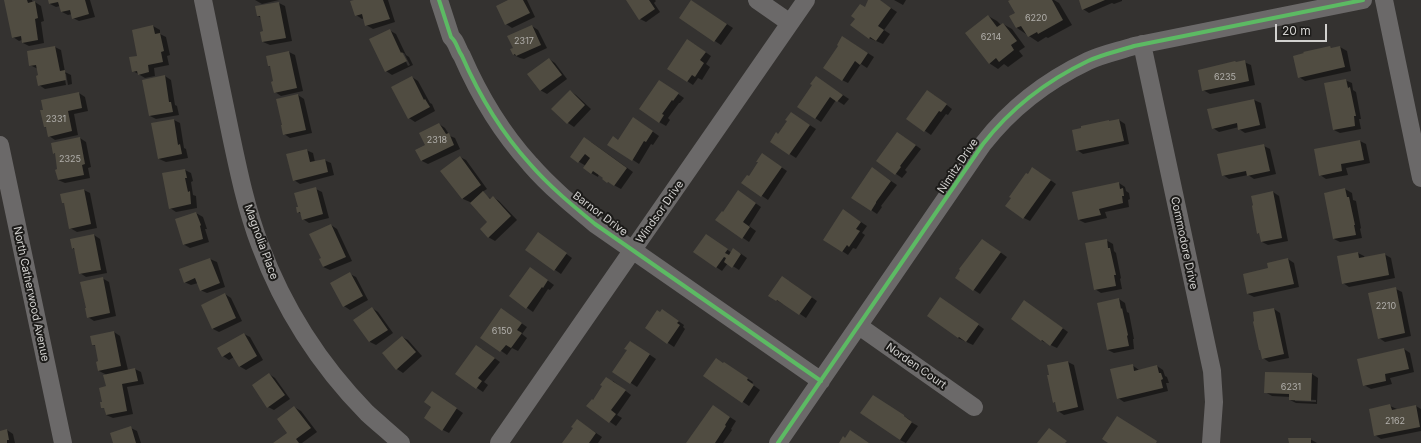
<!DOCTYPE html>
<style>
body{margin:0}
#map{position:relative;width:1421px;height:443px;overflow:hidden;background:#343230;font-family:Inter,sans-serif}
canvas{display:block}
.scale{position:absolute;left:1275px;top:24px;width:52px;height:18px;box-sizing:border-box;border:2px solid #d2d1cf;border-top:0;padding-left:5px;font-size:12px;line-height:14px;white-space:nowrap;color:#d2d1cf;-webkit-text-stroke:3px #1c1b19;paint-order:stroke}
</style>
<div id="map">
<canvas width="1421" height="443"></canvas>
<div class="scale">20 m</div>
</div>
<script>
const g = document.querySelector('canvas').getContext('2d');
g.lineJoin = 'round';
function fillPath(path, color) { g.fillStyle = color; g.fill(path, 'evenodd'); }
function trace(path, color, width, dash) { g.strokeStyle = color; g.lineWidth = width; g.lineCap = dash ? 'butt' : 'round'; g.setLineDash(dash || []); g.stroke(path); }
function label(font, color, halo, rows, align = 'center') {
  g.font = font + ' Inter,sans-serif'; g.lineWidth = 4; g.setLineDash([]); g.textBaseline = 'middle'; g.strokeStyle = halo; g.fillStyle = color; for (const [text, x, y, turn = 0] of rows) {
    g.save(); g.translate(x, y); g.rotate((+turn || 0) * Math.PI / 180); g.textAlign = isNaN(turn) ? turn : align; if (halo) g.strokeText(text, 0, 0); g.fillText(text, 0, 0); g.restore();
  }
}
const shadow = new Path2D(`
 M6 0H32L33 3 35 2 41 6 44 21 41 22 44 43 29 46 23 43 22 40 19 41 13 37Z
 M49 0H90L95 17 79 21 73 18 72 14 68 15 62 12 60 6 56 7 50 4Z
 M255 0H279L262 4Z
 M357 0H388L395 22 373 29 366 25 364 18 362 19 356 15Z
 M510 0H527L535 17 512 28 506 24Z
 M627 0H655L656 1 654 3 660 12 646 22 640 19Z
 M869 0H879L897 12 884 30 890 34 883 44 869 38 866 8Z
 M894 0H906L903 5Z
 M1012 0H1054L1059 3 1072 25 1048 38 1046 37 1038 42 1017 28 1011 17 1016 14Z
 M1080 0H1122V1L1114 4 1112 3 1089 13 1083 9Z
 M692 1 733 28 721 45 680 18Z
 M279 3 285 6 292 41 270 45 263 42 264 32 261 18 258 16Z
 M988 16 997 21 1001 25 1003 24 1012 29 1025 47 1019 51 1023 56 1008 67 1004 64 998 69 989 63Z
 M153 26 160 30V34L166 37 170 55 167 56 169 65 154 68 155 76 145 78 133 71 139 56Z
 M532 26 538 30 547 48 524 59 520 58 514 55 512 49 514 48Z
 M389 30 396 34 406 55 409 57 413 65 392 75 386 71ZM402 53H404L410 65 408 66Z
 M849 41 874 57 867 68 861 64 848 83 842 80Z
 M694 44 711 56 706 64 710 67 702 80 698 78 693 85 687 81Z
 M55 47 61 50 65 72 71 75 72 84 68 85 66 74H64L66 85 45 89 39 85 38 69 30 65Z
 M1330 47 1333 49 1340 47 1347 51 1351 71 1305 81 1299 77Z
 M289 52 295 55 303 91 281 96 275 92 274 82 271 67 269 66Z
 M549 59 555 63 567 79 547 94 540 90Z
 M1244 62 1251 65 1255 85 1210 94 1203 90 1237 63Z
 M165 76 171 80 175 105 177 106 179 115 156 119 150 116Z
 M412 77 418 81 430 103 432 104 435 111 415 122 409 118Z
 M816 77 849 99 844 105 836 100 821 122 815 118 813 85Z
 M1345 80 1352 83 1353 90 1356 92 1361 119H1359L1361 129 1340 133 1334 130Z
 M665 85 684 98 680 103H679L668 118 670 120 666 126 659 122Z
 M570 91 576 95 591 109 574 127 568 123 553 109Z
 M79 93 85 97 88 111 74 114 78 135 55 140 49 136 47 128 45 127Z
 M298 95 304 99 312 133 290 138 284 134Z
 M934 95 952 109 948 115 946 114 931 135 908 119Z
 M1254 100 1261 103 1266 128 1245 133 1239 129V127L1219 132 1213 128 1209 110Z
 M797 117 816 129 796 158 771 142Z
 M174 120 180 123 184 148 186 149 188 158 166 162 159 159 152 124Z
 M1119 120 1125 124 1129 144 1083 154 1077 150 1109 121 1111 122Z
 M639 122 659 136 653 145 651 144 639 164 609 144 619 140Z
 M439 124 445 128 450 136 455 138 460 149 428 164 422 161 417 151 427 146Z
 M904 137 921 149 905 170 907 172 902 178 877 161Z
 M80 138 86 142 91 167 88 168 90 178 65 183 58 180 59 170 56 154 54 153Z
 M1360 141 1366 144 1370 163 1346 168 1348 175 1326 179 1320 175Z
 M591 142 633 172 621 189 608 182 599 174 598 177 591 173 586 166 571 157Z
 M1264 146 1270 149 1276 174 1254 179 1248 175 1229 179 1223 175Z
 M306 150 313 153 315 162 324 160 331 163 334 175 300 184 294 180Z
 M460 157 466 160 487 189 482 192 491 199 493 197 499 201 517 220 495 241 488 237V222L470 202 463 199 442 171Z
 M768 158 787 171 768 200 743 183Z
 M185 170 191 173 193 181 191 182 193 195 196 196 197 208 176 212 170 208Z
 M878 172 897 185 881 206 882 207 877 214 871 210Z
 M1039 172 1056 184 1030 221 1024 218 1028 175Z
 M1119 183 1125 187 1126 191 1129 193 1130 199 1128 200 1129 207 1105 212 1107 218 1085 223 1079 220Z
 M316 189 322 192 329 218 309 223 303 219 301 214 298 212 299 208Z
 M1345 189 1352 193 1353 200 1356 201 1361 228 1360 229 1362 238 1340 242 1334 239 1325 193Z
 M84 190 90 193 97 228 77 232 70 228 65 204 63 202Z
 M1273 192 1279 196 1288 241 1268 245 1262 242 1261 234 1258 233Z
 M744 195 761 207 749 226 756 231 749 242 717 220Z
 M196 213 203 217 207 229H205L209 242 190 248 183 244Z
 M849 214 867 226 862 233 865 235 856 249 853 248 848 255 842 251Z
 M331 225 337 229 352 261 330 270 323 267 322 258Z
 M538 233 572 258 561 274 526 250Z
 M94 235 100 239 107 273 86 277 80 273 75 250 72 248Z
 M712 239 732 253H740L747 258 739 270 728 263 722 271 716 267Z
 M1106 240 1113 244 1114 251 1116 253 1121 278 1120 279 1122 289 1101 293 1095 289Z
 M989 244 1007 257 980 294 956 278Z
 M1358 253 1364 256 1365 258 1384 254 1391 258 1395 278 1349 287 1343 283Z
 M210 259 217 262 225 287 207 293 200 290 198 283 191 285 184 282Z
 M1288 259 1294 263 1299 287 1254 297 1248 294 1244 275 1269 269Z
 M536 272 554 285 550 290 548 289 533 312 510 296Z
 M350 274 356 277 368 300 350 310 344 306Z
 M102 278 109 282 116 316 94 321 88 317Z
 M789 281 817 301 806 318 784 303 783 304 770 296Z
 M1396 289 1402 292 1411 336 1385 342 1379 338Z
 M225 294 231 298 242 321 219 332 213 329 202 305Z
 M1119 299 1125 303 1127 312 1129 313 1134 339H1133L1134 349 1114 353 1108 350Z
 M946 302 984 329 973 345 958 338Z
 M1030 305 1068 332 1057 348 1042 341 1012 319Z
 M372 308 378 312 393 333 376 345 370 342 355 320Z
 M1274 309 1280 313 1289 358 1269 362 1263 358Z
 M507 313 527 327 522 334 527 338 518 351 512 348 507 355 481 337Z
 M668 314 684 325 683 327 685 329 674 347 668 343Z
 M114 332 120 336 128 370 135 369 141 372 144 384 127 387 133 414 113 418 106 415 105 409 102 407 107 387V375L99 371V362L96 346 93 345Z
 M244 334 250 337 263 360 246 370 239 366 234 357 229 360 223 356Z
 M402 337 408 340 422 356 403 373 397 369 383 354Z
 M631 342 656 359 637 387 631 383 628 350Z
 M482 349 500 362 484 382 488 385 483 392 456 374Z
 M1404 349 1410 353 1414 372 1390 378 1392 384 1371 389 1364 385Z
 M1068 362 1074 365 1084 410 1064 415 1058 411 1056 403 1054 402 1050 375Z
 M724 364 730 367 753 382 752 384 760 390 749 406 705 376Z
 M1132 365 1139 370 1157 366 1163 370 1165 376 1167 377 1169 383H1166L1168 391 1124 402 1118 398Z
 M1266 373 1312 374 1318 378 1317 404 1296 403 1290 400V397L1272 396 1265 392ZM1295 399 1316 400V402L1295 401Z
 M269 374 275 378 290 399 274 410 268 407Z
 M613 381 631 395 617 415 622 418 616 426 587 406Z
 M438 396 463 413 449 433 443 430Z
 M879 400 910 420 909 421 918 426 906 443 900 440Z
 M1390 406 1397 409 1416 406 1421 409V431L1381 439 1375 435Z
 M294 407 301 411 317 432 302 443H275L288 433Z
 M719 410 736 421 731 429 732 430 723 443H687Z
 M583 424 602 437 598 443H563Z
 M131 428 137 431 141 443H114Z
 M7 430 13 434 15 443H0V432Z
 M1310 439 1317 443H1290Z`);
const building = new Path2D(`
 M4 0H27L28 3 35 1 38 18 35 19 38 40 22 43 21 36 12 38Z
 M48 0H85L89 14 72 19 70 10 61 12 58 2 49 4Z
 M354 0H383L390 19 365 26 362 14 355 16 350 1Z
 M508 0H523L530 13 505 25 496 6Z
 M626 0H649L655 9 639 20Z
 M691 0 727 24 714 42 679 18Z
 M868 0H880L891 8 878 26 884 30 876 41 870 37 869 39 850 25 855 19 851 16 860 4 865 7Z
 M1010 0H1052L1063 20 1038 34 1037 32 1028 37 1021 26 1016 28 1009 16 1015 13 1008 1Z
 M1079 0H1105L1082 10Z
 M279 2 286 38 262 42 260 32 263 31 260 16H257L255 6Z
 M988 15 997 27 1003 23 1017 41 1011 45 1014 50 999 62 996 58 989 64 965 33Z
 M153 25 155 34 160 33 164 51 161 52 163 62 148 65 149 72 138 75 137 71 132 72 129 57 137 56 132 30Z
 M532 25 541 45 516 56 515 54 513 55 510 49 513 48 507 36Z
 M390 29 401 53 402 52 407 61 385 72 369 39Z
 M842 36 868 53 860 65 855 61 842 81 823 68 838 46 837 45Z
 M687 39 706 52 700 60 704 63 695 77 692 75 687 82 667 69Z
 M55 46 60 71 65 70 66 80 38 86 36 76 38 75 36 65 29 66 27 51Z
 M1330 46 1331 48 1340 46 1345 67 1298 78 1293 56 1304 53 1303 52Z
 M289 51 297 88 274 93 271 82 273 81 270 66H268L266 56Z
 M549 58 562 75 540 91 527 74Z
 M1245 60 1249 81 1202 91 1198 70 1235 61 1236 62Z
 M165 75 169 102H171L173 112 149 116 142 80Z
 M412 76 424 100 425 99 430 107 408 119 391 87Z
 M816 76 843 95 837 102 830 97 815 119 797 107 812 85 810 84Z
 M1346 79 1348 88 1350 87 1356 116H1354L1355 126 1333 130 1324 83Z
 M659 80 679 93 673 101 672 100 662 114 664 115 659 123 639 109Z
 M570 90 585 105 567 124 551 109Z
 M927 90 947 104 941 112 939 111 924 132 906 119Z
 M79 92 82 108 68 111 72 131 48 137 46 127H44L40 110H43L41 100Z
 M298 94 306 130 283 135 281 125H282L276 99Z
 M1254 99 1260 125 1238 130 1237 123 1212 129 1207 109Z
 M791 112 810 125 789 155 770 142 776 132 778 134 787 121 785 120Z
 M633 117 653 131 646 142 644 141 632 161 607 145 613 136 618 140Z
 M174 119 178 145 180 144 182 154 158 159 151 123Z
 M1119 119 1124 141 1076 151 1072 130 1081 128V126L1109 120V121Z
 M439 123 446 134 449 133 454 145 421 161 415 150 425 145 419 133Z
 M897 132 916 145 900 166 901 167 895 175 876 161Z
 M80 137 85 164 82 165 84 175 58 180 55 170 57 169 55 153 53 154 51 143Z
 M584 137 627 168 614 186 608 182 607 183 602 179 603 178 593 171 591 174 583 168 590 158 585 154 578 163 570 157Z
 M1360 140 1364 160 1341 164 1342 171 1319 176 1314 149Z
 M1264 144 1270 171 1247 176 1246 171 1222 176 1217 154Z
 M307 149 310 162 325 159 328 172 293 181 286 154Z
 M762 153 782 167 761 197 741 183 747 175 749 176 758 162H756Z
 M460 156 481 185 462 199 440 171Z
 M872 167 891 181 876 202V203L871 211 851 198Z
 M1032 167 1051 180 1023 219 1005 206 1011 198 1009 197 1026 173 1028 174Z
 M185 169 187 178H185L188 192 190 191 191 204 169 209 162 173Z
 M1119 182 1120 189 1123 188 1124 196H1122L1123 203 1099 209 1101 215 1078 220 1072 192Z
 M316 187 323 214 302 220 300 212 297 213 296 207H298L294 193Z
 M1345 188 1347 197H1349L1355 225H1354L1356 235 1333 239 1324 193Z
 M84 189 91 224 69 229 64 203H62L60 194Z
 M738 190 756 203 743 222 750 227 742 239 715 220 722 211 723 212Z
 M483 191 490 199 493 196 511 216 488 238 480 229 487 222 470 203Z
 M1273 191 1282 238 1261 242 1259 233 1257 234 1252 206 1253 205 1251 196Z
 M843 209 861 222 856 229 860 231 849 247 847 245 842 252 823 240Z
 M196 212 201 225 200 226 203 239 183 245 175 219Z
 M331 224 346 257 323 267 319 259 321 258 309 234Z
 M538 232 567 253 554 271 525 250Z
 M94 234 101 270 79 274 74 248 72 249 70 239Z
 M706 234 728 249 725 253 729 255 733 248 741 254 732 268 724 262 726 258 724 257 716 268 693 252Z
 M982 239 1001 252 973 291 955 278 960 270 959 269Z
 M1107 239 1108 248H1110L1116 275H1114L1116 286 1094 290 1085 243Z
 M1358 252 1359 258 1385 253 1389 275 1342 284 1337 256Z
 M210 258 220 283 200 291 195 278 184 283 179 269Z
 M1288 258 1294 284 1247 294 1243 274 1268 268 1267 263Z
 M530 267 548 280 543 288 542 287 526 309 509 296Z
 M350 272 363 296 343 307 330 283Z
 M782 276 812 297 799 315 777 300 776 301 768 296Z
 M103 277 110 313 87 318 85 308H86L80 282Z
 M1396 287 1405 333 1378 339 1368 293Z
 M225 293 236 318 212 329 201 305Z
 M940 297 979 324 966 342 959 337 958 338 927 316Z
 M1119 298 1121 309 1122 308 1128 335 1127 336 1129 346 1107 350 1097 303Z
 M1024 300 1063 328 1050 346 1042 340 1041 341 1011 319Z
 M372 307 388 330 369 342 353 320Z
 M501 308 522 323 517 330 522 333 511 348 506 345 500 352 480 338Z
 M1274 308 1284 354 1262 359 1260 350H1259L1253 322 1254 321 1253 312Z
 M662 309 679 321 677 323 680 325 667 344 645 328 657 310 660 312Z
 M114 331 121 366 98 371 96 362 98 361 95 345H92L90 336Z
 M244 333 257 356 239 367 230 352 222 357 217 348Z
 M402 336 416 352 396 370 382 353Z
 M630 341 650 354 630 384 612 372 627 350 624 349Z
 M476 345 495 358 478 378 482 381 476 389 455 374Z
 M1404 348 1409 369 1385 374 1386 381 1363 386 1357 359Z
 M716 358 723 363 724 362 748 378 747 380 754 385 742 403 703 376Z
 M1068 361 1078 407 1057 412 1055 402 1053 403 1047 375H1049L1047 365Z
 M1133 364 1134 371 1157 365 1159 373H1161L1163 379 1161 380 1163 388 1117 399 1110 369Z
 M135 368 138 381 122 384 127 411 106 415 104 408H101L100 402H102L99 388 106 386 103 375Z
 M1265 372 1312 373 1311 401 1289 400V394L1264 393Z
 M269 373 285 395 267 408 252 385Z
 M606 377 626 390 611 410 616 414 609 423 586 406 592 399 593 400 602 386 600 385Z
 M432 391 457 408 442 431 424 418 431 407 424 402Z
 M873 395 904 415V416L912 422 900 440 860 413Z
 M1390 404 1392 410 1416 405 1420 427 1374 436 1369 409Z
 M713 405 730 417 725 425 726 426 715 443H686Z
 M294 406 311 428 296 439 299 443H273L287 433 277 419Z
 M1117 416 1157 441 1156 443H1108L1102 439Z
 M577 419 596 433 589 443H562L573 428 571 427Z
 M131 426 136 443H113L110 433Z
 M1049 428 1067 441 1065 443H1037Z
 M7 429 9 440H7V443H0V431Z
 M850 430 869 443H839L843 436 845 438Z
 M1288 438H1311V443H1289Z`);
const minor = new Path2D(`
 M203 0C212 44 221 87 230 131 238 169 246 208 260 245 283 307 320 365 367 413 378 423 390 433 401 443
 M439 0 451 37C457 42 457 49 462 56 479 95 501 132 530 164 549 186 572 205 595 224L821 381
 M757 0 790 23
 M1384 0 1421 178
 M1142 44 1212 371 1214 402 1211 443
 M0 145 63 443
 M859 326 974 407
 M499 443 806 0
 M778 443 983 144C1011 108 1046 81 1088 61 1103 54 1119 51 1134 46L1363 0`);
const cycleway = new Path2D(`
 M439 0 451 37C457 42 457 49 462 56 479 95 501 132 530 164 549 186 572 205 595 224L821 381
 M778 443 983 144C1011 108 1046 81 1088 61 1103 54 1119 51 1134 46L1363 0`);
const numberNames = [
 ["6220",1036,18],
 ["6214",991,37],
 ["2317",524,41],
 ["6235",1225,77],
 ["2331",56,119],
 ["2318",437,140],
 ["2325",70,159],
 ["2210",1386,306],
 ["6150",502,331],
 ["6231",1291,387],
 ["2162",1395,421]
];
const streetNames = [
 ["Nimitz Drive",958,166,-56],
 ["Windsor Drive",660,212,-55],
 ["Barnor Drive",600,214,37],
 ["Magnolia Place",261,242,70],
 ["Commodore Drive",1184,243,78],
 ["North Catherwood Avenue",31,294,78],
 ["Norden Court",916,366,35]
];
fillPath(shadow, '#0007');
fillPath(building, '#504c41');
trace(minor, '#6b6969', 18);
trace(cycleway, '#5cba63', 4);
label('9px', '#b2b0ac', null, numberNames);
label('11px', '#d2d1cf', '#1c1b19', streetNames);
</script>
